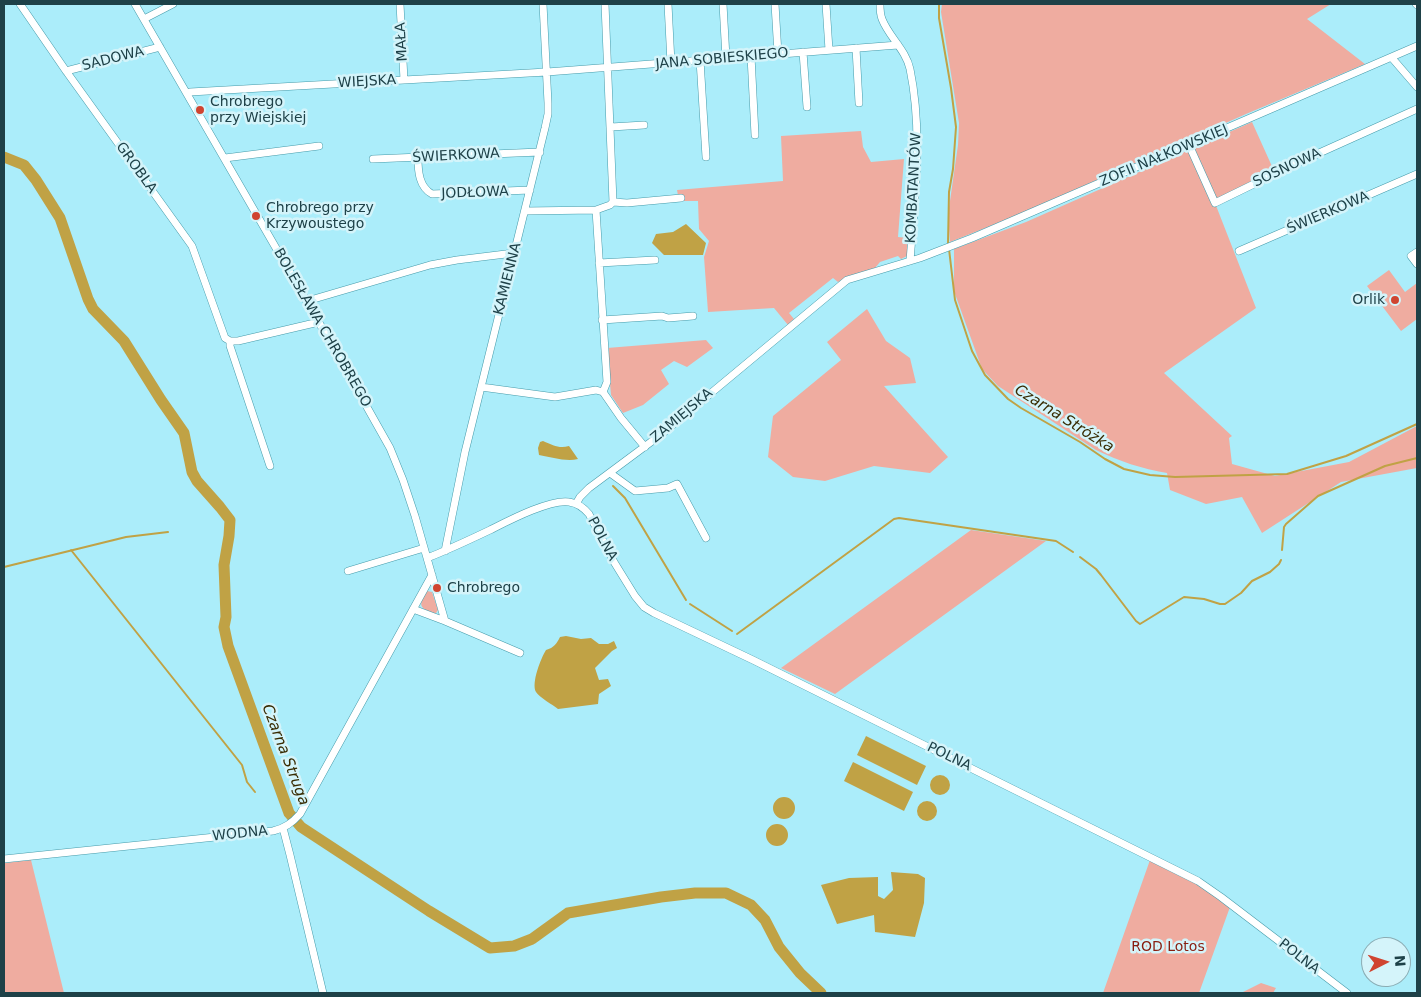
<!DOCTYPE html>
<meta charset="utf-8">
<style>
body{margin:0}
#map{position:relative;width:1421px;height:997px;overflow:hidden;background:#abedfa;font-family:"DejaVu Sans",sans-serif}
canvas{display:block}
.frame{position:absolute;inset:0;border:5px solid #1e4148;pointer-events:none}
.north{position:absolute;left:1361px;top:937px;width:50px;height:50px;box-sizing:border-box;background:#d4f4fa;border:1px solid #8bacb3;border-radius:50%;rotate:85deg;font-size:14px;font-weight:700;line-height:20px;text-align:center;color:#1e4148}
.north::after{content:'';display:block;margin:auto;width:18px;height:22px;background:#d04430;clip-path:polygon(50% 0,100% 100%,50% 72%,0 100%)}
</style>
<div id="map">
<canvas width="1421" height="997"></canvas>
<div class="frame"></div>
<div class="north">N</div>
</div>
<script>
const g = document.querySelector('canvas').getContext('2d');
g.lineJoin = 'round';
function fillPath(path, color) { g.fillStyle = color; g.fill(path, 'evenodd'); }
function trace(path, color, width, dash) { g.strokeStyle = color; g.lineWidth = width; g.lineCap = dash ? 'butt' : 'round'; g.setLineDash(dash || []); g.stroke(path); }
function label(font, color, halo, rows, align = 'center') {
  g.font = font + ' "DejaVu Sans",sans-serif'; g.lineWidth = 5; g.setLineDash([]); g.textBaseline = 'middle'; g.strokeStyle = halo; g.fillStyle = color; for (const [text, x, y, turn = 0] of rows) {
    g.save(); g.translate(x, y); g.rotate((+turn || 0) * Math.PI / 180); g.textAlign = isNaN(turn) ? turn : align; if (halo) g.strokeText(text, 0, 0); g.fillText(text, 0, 0); g.restore();
  }
}
const green = new Path2D(`
 M942 4H1331L1307 19 1365 64 1246 114 1018 215 950 242 948 215 958 145 959 123 941 12Z
 M1252 122 1275 173 1215 203 1256 308 1164 373 1232 436 1229 438 1232 464 1275 476 1349 462 1417 426V468L1341 482 1262 533 1242 497 1206 504 1170 490 1167 473C1142 469 1119 461 1096 450L998 386 982 369 954 291V249L1026 222Z
 M861 131 863 147 871 162 904 159 898 237 908 238 907 256 901 259 898 256 880 262 875 268 851 276 838 282 833 278 789 313 794 319 788 325 774 308 708 312 704 257 709 241 699 229 698 201H679L677 190 783 181 781 136Z
 M1389 270 1405 292 1417 283V319L1401 331 1367 286Z
 M867 309 886 341 910 358 916 383 884 386 948 457 930 473 874 466 825 481 793 477 768 457 773 416 841 360 827 342Z
 M706 340 713 348 687 367 674 361 661 370 669 384 643 405 623 413 611 395 607 348Z
 M971 530 1046 541 835 694 781 668Z
 M427 591 432 592 438 610 436 613 433 614C418 607 419 604 427 591Z
 M31 860 64 993H4V863Z
 M1150 860 1196 883 1230 907 1199 993H1103Z
 M1261 983 1276 988 1273 993H1241Z`);
const water = new Path2D(`
 M686 224 706 243 703 255H664L652 243 656 234 673 232Z
 M543 441C553 445 559 449 569 446L578 459C566 462 551 457 539 455L538 448 540 442Z
 M566 636 581 639 591 638 599 644H608L614 641 617 648 612 651 595 668 599 680 608 679 611 686 599 694 598 704 558 709C553 705 539 697 536 692 531 683 541 658 546 650 554 648 557 643 560 637Z
 M866 736 926 766 917 785 857 755Z
 M853 762 913 792 904 811 844 781Z
 M930 785a10 10 0 1 1 20 0a10 10 0 1 1-20 0Z
 M773 808a11 11 0 1 1 22 0a11 11 0 1 1-22 0Z
 M917 811a10 10 0 1 1 20 0a10 10 0 1 1-20 0Z
 M766 835a11 11 0 1 1 22 0a11 11 0 1 1-22 0Z
 M891 872 918 874 925 878 924 903 915 937 875 932 874 915 837 924 821 885 849 878 878 877V896L884 899 893 890Z`);
const stream = new Path2D(`
 M939 4V18L951 88 956 127 953 169 949 192 948 244
 M949 249 955 300 972 351 985 375 1008 399 1021 408 1080 442 1105 459 1124 469 1150 475 1175 477 1287 474 1346 456 1417 424
 M613 486 625 498 686 600
 M71 550 242 765 247 782 255 792
 M1282 550 1284 527 1286 524 1318 496 1385 466 1417 458
 M1080 557 1096 569 1101 575 1136 621 1140 624 1184 597 1204 599 1220 604H1225L1241 593 1252 581 1270 572 1279 564 1281 560
 M4 567 126 537 168 532
 M690 604 732 631
 M737 634 894 519 899 518 1056 541 1073 552`);
const river = new Path2D(`
 M4 157 24 165 36 180 60 218 88 299 93 309 124 341 161 400 184 433 192 472 197 481 220 507 230 520 229 536 224 565 226 617 224 627 228 646 289 813 301 827 429 911 490 948 514 946 532 939 568 913 661 897 695 893H726L751 905 765 920 779 947 800 973 821 993`);
const street = new Path2D(`
 M20 4 66 71 192 246 225 338 230 341H238L319 322
 M135 4 336 352 390 448 403 480 415 516 445 621 520 653
 M400 4 404 80
 M668 4 671 63
 M723 4 726 58
 M775 4 778 54
 M826 4 829 50
 M880 4C880 9 880 14 882 19 889 37 906 50 910 69 923 132 915 197 910 261
 M1416 4 1417 5
 M144 19 173 4
 M856 48 859 103
 M803 52 807 107
 M751 56 755 135
 M1392 58 1417 87
 M700 60 706 157
 M66 71 160 47
 M187 93 190 92 547 72 898 45
 M611 127 644 125
 M1189 145 1215 203 1297 163 1417 109
 M225 158 319 146
 M418 158C418 171 419 187 432 194L530 190
 M373 159 540 152
 M613 202 627 203 681 198
 M596 210 607 382 603 392
 M525 211 596 210 610 205 613 202 605 4
 M1239 251 1417 174
 M1417 252 1411 256 1417 264
 M599 263 655 260
 M307 301 430 265 457 260 514 253
 M602 320 662 316 668 318 693 316
 M230 341V346L270 466
 M481 387 555 397 596 390 603 392 621 418 645 447
 M610 473 635 491 668 488 677 484 706 538
 M576 504 580 497 589 488 663 433 847 280 920 258 972 238 1417 46
 M445 551 465 452 545 128 548 114V103L543 4
 M427 558C448 550 469 540 490 530 508 521 550 499 569 502 577 503 584 508 589 514L614 562 635 596 644 607 654 613 753 660 1198 881 1221 897 1347 993
 M348 571 424 548
 M413 609 445 621
 M283 828 290 855 323 993
 M4 859 273 831C285 828 292 823 300 814L432 575`);
const markers = [
 [200,110,5,"#d04430"],
 [256,216,5,"#d04430"],
 [1395,300,5,"#d04430"],
 [437,588,5,"#d04430"]
];
const streetNames = [
 ["MAŁA",402,42,-93],
 ["SADOWA",113,59,-14],
 ["JANA SOBIESKIEGO",722,59,-5],
 ["WIEJSKA",367,82,-3],
 ["ŚWIERKOWA",456,156,-3],
 ["ZOFII NAŁKOWSKIEJ",1164,156,-23],
 ["GROBLA",136,168,54],
 ["SOSNOWA",1287,168,-25],
 ["KOMBATANTÓW",914,188,-87],
 ["JODŁOWA",475,193,-2],
 ["ŚWIERKOWA",1328,213,-23],
 ["KAMIENNA",508,279,-76],
 ["BOLESŁAWA CHROBREGO",322,328,60],
 ["ZAMIEJSKA",682,416,-40],
 ["POLNA",602,539,62],
 ["POLNA",949,757,26],
 ["WODNA",240,834,-6],
 ["POLNA",1299,957,38]
];
const poiNames = [
 ["Chrobrego",210,102],
 ["przy Wiejskiej",210,118],
 ["Chrobrego przy",266,208],
 ["Krzywoustego",266,224],
 ["Orlik",1385,300,"right"],
 ["Chrobrego",447,588]
];
const parkNames = [
 ["ROD Lotos",1168,947]
];
const waterNames = [
 ["Czarna Stróżka",1064,419,32],
 ["Czarna Struga",285,755,69]
];
fillPath(green, '#efaca0');
fillPath(water, '#c0a245');
trace(stream, '#c0a245', 2);
trace(river, '#c0a245', 11);
trace(street, '#459baa', 8);
trace(street, '#fff', 7);
for (const [x, y, r, color] of markers) { const dot = new Path2D(); dot.arc(x, y, r, 0, 2 * Math.PI); g.fillStyle = color; g.fill(dot); trace(dot, '#d4f4fa', 2); }
label('14px', '#1e4148', '#d4f4fa', streetNames);
label('14px', '#1e4148', '#d4f4fa', poiNames, 'left');
label('14px', '#891d0f', '#d4f4fa', parkNames);
label('italic 15px', '#382b02', '#d4f4fa', waterNames);
</script>
